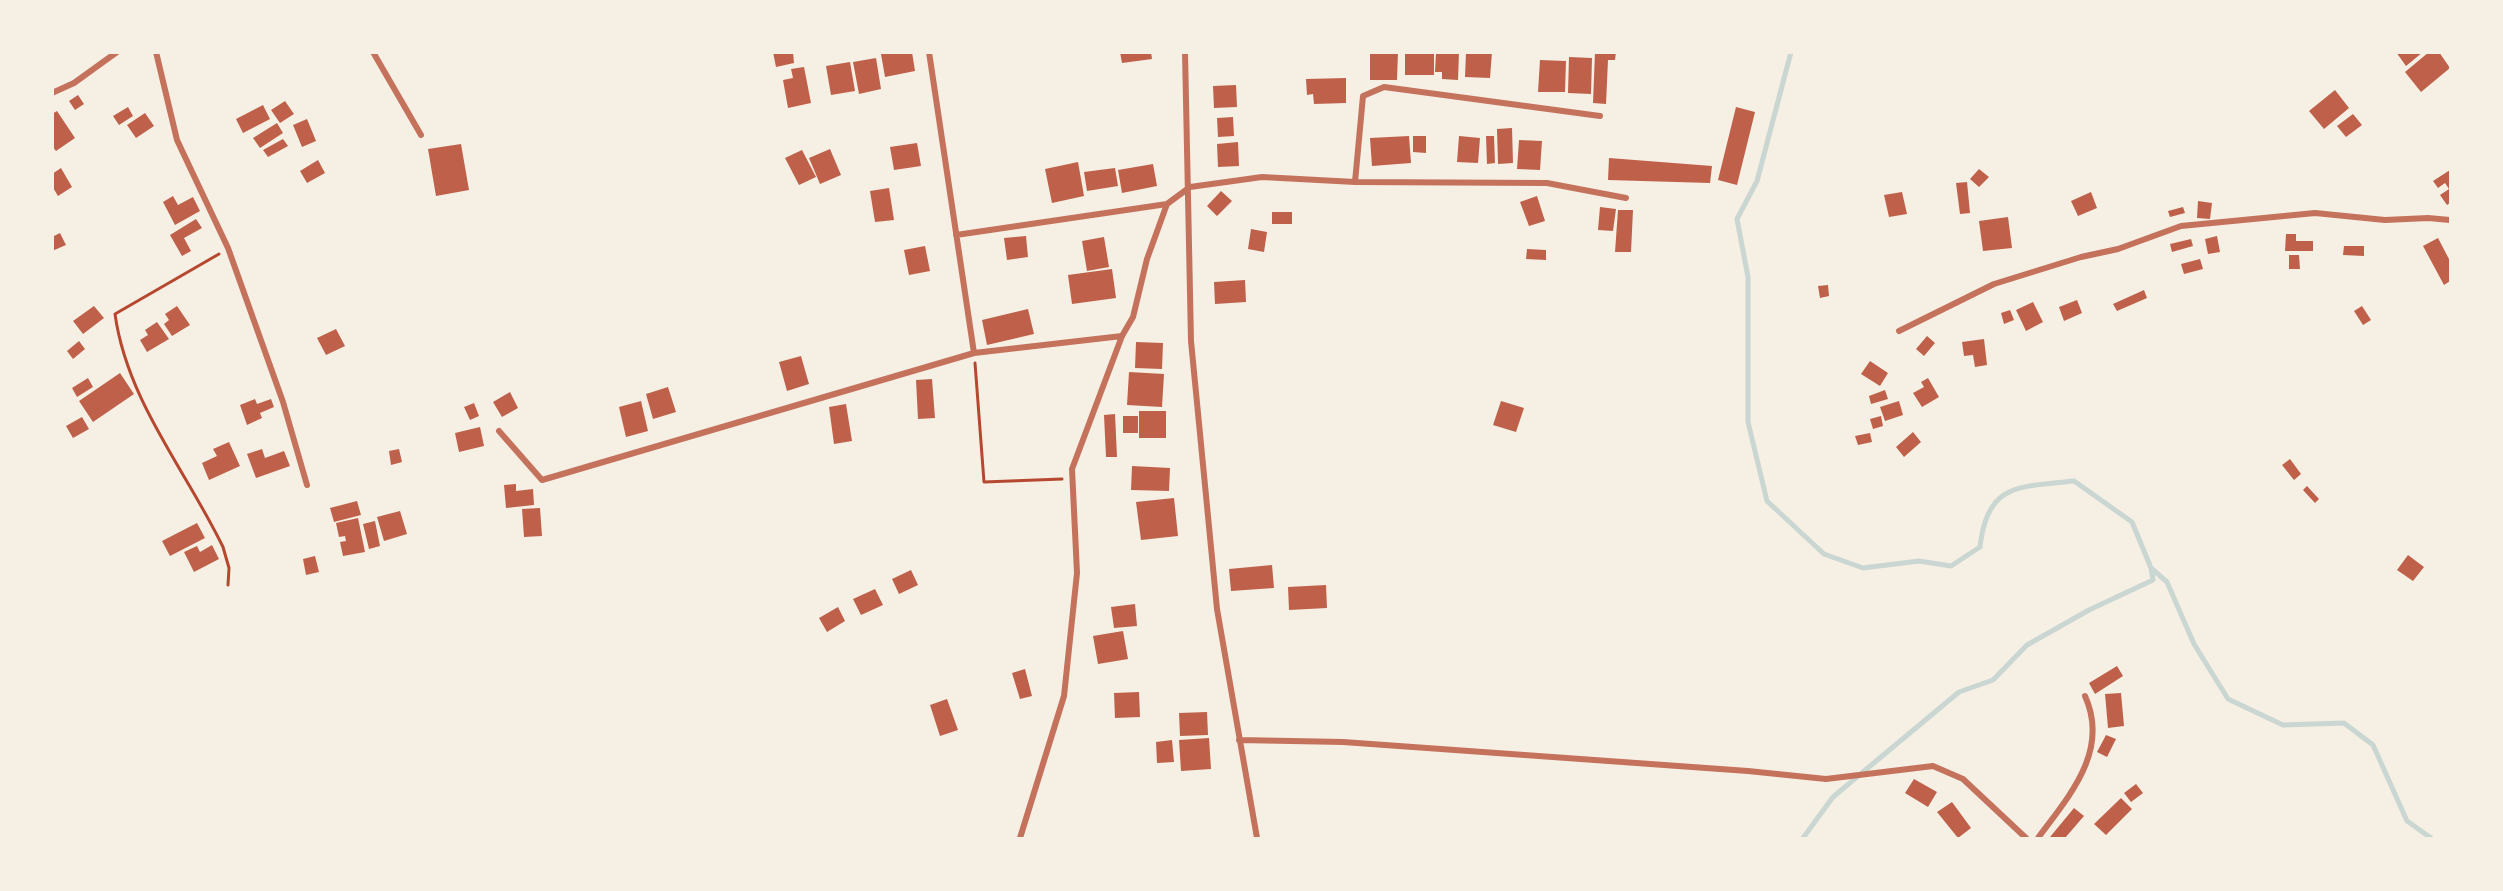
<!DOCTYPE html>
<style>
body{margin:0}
#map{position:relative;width:2503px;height:891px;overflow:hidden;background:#f6efe4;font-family:"Archivo Narrow",sans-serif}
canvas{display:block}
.frame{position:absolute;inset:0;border:54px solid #f6efe4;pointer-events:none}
</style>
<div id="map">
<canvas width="2503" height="891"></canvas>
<div class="frame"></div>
</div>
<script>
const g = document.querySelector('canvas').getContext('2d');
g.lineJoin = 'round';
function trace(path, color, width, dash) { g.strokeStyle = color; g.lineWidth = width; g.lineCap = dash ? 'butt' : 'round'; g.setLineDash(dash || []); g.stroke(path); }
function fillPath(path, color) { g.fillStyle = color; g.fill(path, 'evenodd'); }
const stream = new Path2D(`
 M1791 52 1757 181 1737 219 1748 277V422L1767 501 1824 554 1863 568 1919 561 1951 566 1980 547C1987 482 2020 487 2074 481L2132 522 2151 568 2167 582 2194 644 2228 699 2283 725 2344 723 2373 745 2407 821 2431 838
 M1803 838 1833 797 1959 692 1993 680 2027 645 2089 610 2153 580 2151 568`);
const building = new Path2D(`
 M773 52H793L794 63 776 67Z
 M912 52 915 71 885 77 881 54Z
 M1120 52H1151L1152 59 1122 63Z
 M1370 52H1398L1397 80H1370Z
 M1405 52H1434V75H1405Z
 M1436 52H1459L1458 80 1442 79V72H1435Z
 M1466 52H1492L1490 78 1465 77Z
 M1595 52H1616L1615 60H1608L1606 104 1593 103Z
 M2396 52H2423L2406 66Z
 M2429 52H2439L2450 68 2421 92 2405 72Z
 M1569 57 1592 58 1591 94 1568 93Z
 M876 58 881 89 859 94 853 62Z
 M1540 60 1566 61 1565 92H1538Z
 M850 62 855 91 831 95 826 66Z
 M804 67 811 103 788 108 783 80 793 78 791 69Z
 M1346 78V103L1314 104 1313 94 1307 95 1306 79Z
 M1236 85 1237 107 1214 108 1213 86Z
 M2335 90 2349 108 2324 129 2309 111Z
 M78 95 84 104 75 110 69 101Z
 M285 101 294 114 280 123 271 110Z
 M263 105 270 119 243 133 236 119Z
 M128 107 133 116 119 125 113 116Z
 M1736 107 1755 112 1737 185 1718 180Z
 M57 111 75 138 56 151 52 146V114Z
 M145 113 154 126 136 138 127 125Z
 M2353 114 2362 125 2346 137 2337 126Z
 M1233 117 1234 136 1218 137 1217 118Z
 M307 119 316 141 302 147 293 125Z
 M277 123 283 133 260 148 253 138Z
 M1512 128 1513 163 1498 164 1497 129Z
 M1409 136 1411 163 1372 166 1370 138Z
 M1413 136H1426V153L1413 152Z
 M1459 136 1480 138 1478 163 1457 162Z
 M1486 136H1494L1495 163 1487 164Z
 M283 139 288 146 268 157 263 150Z
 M1519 140 1542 141 1540 170 1517 169Z
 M1238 142 1239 166 1218 167 1217 144Z
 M917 143 921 166 894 170 890 147Z
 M461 144 469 190 436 196 428 149Z
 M830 149 841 175 820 184 809 158Z
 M802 150 816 177 799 185 785 158Z
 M1609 158 1712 166 1710 183 1608 180Z
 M318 160 325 173 307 183 300 171Z
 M1078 162 1084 196 1052 203 1045 169Z
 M1153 164 1157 186 1122 193 1118 170Z
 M61 168 72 187 58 196 52 186V174Z
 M1115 168 1118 186 1087 191 1084 172Z
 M1979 169 1989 177 1979 187 1970 179Z
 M2450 170V203L2447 205 2440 195 2449 189 2445 183 2438 188 2433 181Z
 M1967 182 1970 213 1960 214 1956 183Z
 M889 188 894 220 875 222 870 191Z
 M1221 191 1232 201 1217 216 1207 206Z
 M1902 192 1907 214 1889 217 1884 195Z
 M2091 192 2097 208 2078 216 2071 201Z
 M173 196 178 205 193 197 200 211 175 225 163 202Z
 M1537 196 1545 221 1529 226 1520 202Z
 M2198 201 2212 203 2210 219 2197 218Z
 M1600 207 1616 209 1613 231 1598 230Z
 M2183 207 2185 213 2170 217 2168 211Z
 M1618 210H1633L1631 252H1615Z
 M1272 212H1292V224H1272Z
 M2008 217 2012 248 1983 251 1979 221Z
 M196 219 202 228 184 238 191 251 182 256 170 235Z
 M1251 229 1267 232 1264 252 1248 249Z
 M60 233 66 245 52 251V237Z
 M2286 234H2296V241H2313V251H2285Z
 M1026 236 1028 257 1007 260 1004 238Z
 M2217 236 2220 252 2208 254 2205 239Z
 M1104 237 1109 267 1087 271 1082 241Z
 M2438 238 2450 261V281L2444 285 2423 246Z
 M2191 239 2193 246 2172 252 2170 244Z
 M925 246 930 271 909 275 904 250Z
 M2344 246H2364V256L2343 255Z
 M1527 249 1546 250V260L1526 259Z
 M2289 255H2299L2300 269H2289Z
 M2200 259 2203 269 2184 274 2181 264Z
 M1112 269 1116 298 1072 304 1068 275Z
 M1245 280 1246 302 1215 304 1214 282Z
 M1828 285 1829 296 1820 298 1818 286Z
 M2144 290 2147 298 2117 311 2113 304Z
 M2077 300 2082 313 2064 321 2059 307Z
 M2033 302 2043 322 2026 331 2016 310Z
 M94 306 104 318 83 334 73 321Z
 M177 306 190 325 172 336 164 324 169 320 165 314Z
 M2362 306 2371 320 2363 325 2354 311Z
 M1028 309 1034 334 987 345 982 320Z
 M2010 310 2014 320 2004 324 2001 313Z
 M157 322 169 339 147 352 140 340 148 335 145 330Z
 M336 329 345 346 326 355 317 338Z
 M1927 336 1935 343 1924 356 1916 349Z
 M1984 339 1987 365 1975 367 1973 355 1964 356 1962 342Z
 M79 341 85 349 73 359 67 351Z
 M1136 342 1163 343 1162 369 1135 368Z
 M801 356 809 384 787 391 779 362Z
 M1870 361 1888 373 1880 386 1861 374Z
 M1129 372 1164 374 1162 407 1127 405Z
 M120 373 134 394 93 422 79 401Z
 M88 378 93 387 77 397 72 388Z
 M1928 378 1939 397 1922 407 1913 393 1924 387 1921 382Z
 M932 379 935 418 918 419 916 380Z
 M668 387 676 412 653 419 646 394Z
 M1885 390 1888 399 1871 404 1869 396Z
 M510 392 518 408 502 417 493 402Z
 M255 399 257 404 271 399 274 407 260 413 262 418 247 425 240 405Z
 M641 401 648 431 626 437 619 407Z
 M1501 401 1524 408 1516 432 1493 425Z
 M1899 401 1903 415 1885 421 1880 407Z
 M474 403 479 416 470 420 464 407Z
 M846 404 852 441 834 444 829 407Z
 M1139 411H1166V438H1139Z
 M1115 414 1117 457H1106L1104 415Z
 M1123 416H1138V433H1123Z
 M1881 416 1883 426 1873 429 1870 419Z
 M82 417 89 429 73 438 66 426Z
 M480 427 484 446 459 452 455 433Z
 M1913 432 1921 442 1904 457 1896 447Z
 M1870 433 1872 442 1858 445 1855 436Z
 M229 442 240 466 209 480 202 463 217 456 213 449Z
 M262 449 265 458 284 451 290 466 256 478 247 454Z
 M399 449 402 462 391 465 389 451Z
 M2290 459 2301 474 2294 480 2282 465Z
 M1132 466 1170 468 1169 491 1131 490Z
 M516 484V491L533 489 534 505 506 508 504 485Z
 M2307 486 2319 499 2315 503 2303 490Z
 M1174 498 1178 536 1141 540 1136 502Z
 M357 501 361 515 334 522 330 508Z
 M540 508 542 536 524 537 522 509Z
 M400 511 407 534 384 541 377 517Z
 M358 518 365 552 343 556 340 542 346 541 345 536 339 537 336 523Z
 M375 521 380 546 369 549 363 524Z
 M197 523 205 538 170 556 162 541Z
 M212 545 219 559 194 572 184 552 197 546 200 552Z
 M2408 555 2424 567 2413 581 2397 570Z
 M315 556 319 572 306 575 303 559Z
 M1272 565 1274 588 1231 591 1229 569Z
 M911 570 918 585 899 594 892 579Z
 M1326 585 1327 608 1289 610 1288 587Z
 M875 589 883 605 861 615 853 599Z
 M1135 604 1137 626 1114 628 1111 607Z
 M838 607 845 621 827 632 819 618Z
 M1123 631 1128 659 1098 664 1093 636Z
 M2117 666 2123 676 2095 694 2089 683Z
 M1025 669 1032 696 1020 699 1012 673Z
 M1139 692 1140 717 1115 718 1114 693Z
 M2121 693 2124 726 2108 728 2105 694Z
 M947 699 958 730 940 736 930 705Z
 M1207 712 1208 735 1180 736 1179 713Z
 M2106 735 2116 739 2107 757 2097 752Z
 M1209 738 1211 769 1181 771 1179 740Z
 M1172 740 1174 762 1157 763 1156 742Z
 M1914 779 1937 792 1928 807 1905 793Z
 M2136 784 2143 793 2131 802 2124 793Z
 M2121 798 2132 809 2106 835 2094 824Z
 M1952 802 1971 828 1958 838 1937 812Z
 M2074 808 2084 816 2065 838H2052L2050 837Z`);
const path = new Path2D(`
 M219 254 115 314C127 401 186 470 223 547L229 568 228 585
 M975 363 984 482 1062 479`);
const minor = new Path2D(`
 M156 52 177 140 228 248 283 402 307 485
 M373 52 421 135
 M929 52 974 353
 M1185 52 1191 341 1217 609 1257 838
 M52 93 74 83 117 52
 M1355 182 1363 96 1384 87 1600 116
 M956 235 1167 204
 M1899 331 1994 284 2081 257 2118 249 2181 226 2315 213 2385 220 2428 218 2450 220
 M499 431 542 480 974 353 1122 336
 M1239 740 1343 742 1748 771 1826 779 1933 766 1963 779 2026 838
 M1020 838 1064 696 1077 573 1072 469 1122 336 1133 317 1147 259 1167 204 1190 187 1262 177 1355 182 1547 183 1626 198
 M2038 838C2069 796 2110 751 2085 696`);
trace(stream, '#c9d6d2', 5);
fillPath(building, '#bf614a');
trace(path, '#b5482f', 3);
trace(minor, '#c5725c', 6);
</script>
